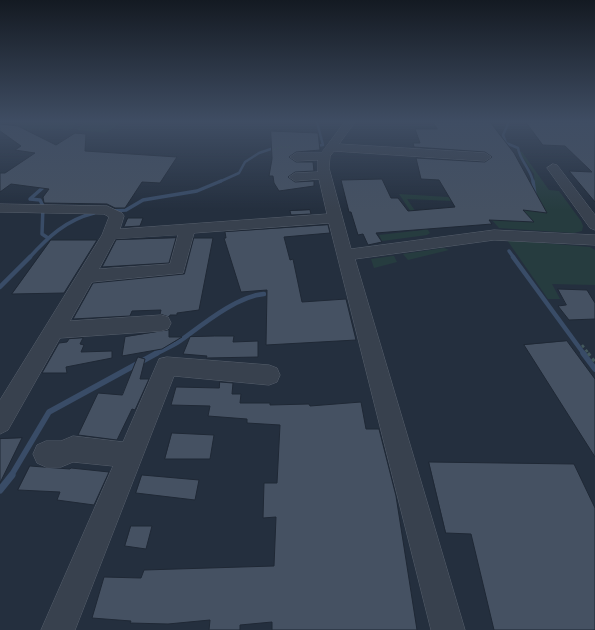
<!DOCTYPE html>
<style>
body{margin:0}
canvas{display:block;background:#242f3e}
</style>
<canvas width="595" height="630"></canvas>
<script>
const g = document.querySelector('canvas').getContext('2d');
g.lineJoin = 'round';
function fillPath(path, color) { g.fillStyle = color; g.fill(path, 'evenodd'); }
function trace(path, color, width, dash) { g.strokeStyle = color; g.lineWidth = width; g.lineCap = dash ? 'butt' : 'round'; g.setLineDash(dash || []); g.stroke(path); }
const green = new Path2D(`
 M14 122H78L72 129 19 130Z
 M83 122H122L106 133 77 130Z
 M519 152H522L549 190 559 191 581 221 583 226 582 231 574 233 499 228 476 202 407 199 430 233 427 235 382 241 379 235 423 230 399 194 497 200 532 195 535 190 534 174Z
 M507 240 590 247 595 250V285L552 284 560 299H548Z
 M444 248 449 250 408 260 403 254Z
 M392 256H394L397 262 374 268 371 259Z`);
const streamFar4 = new Path2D(`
 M509 122 503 135 506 143 518 148C520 161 531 169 533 182
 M315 146 323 145 317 122
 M219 182 239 173 245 162 259 153 277 147`);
const streamFar3 = new Path2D(`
 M533 181 535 195
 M47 184 30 199 40 200 43 206 42 234 48 238
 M112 211 126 210 143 200 197 191 221 181
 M509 251 514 258
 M29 258C48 237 66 220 94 213`);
const streamFar2 = new Path2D(`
 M513 257 584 354
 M0 287 30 257
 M155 354C163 350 173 346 180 341 202 325 237 296 264 294`);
const streamFar1 = new Path2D(`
 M583 353 595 369
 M11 476 49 412 157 353`);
const stream = new Path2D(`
 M0 490 12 475`);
const building = new Path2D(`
 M433 122H490L514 153 547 213 523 210 534 222 489 220 492 224 376 233 382 242 368 245 363 234 358 235 351 212H349L341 180 382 179 391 198H398L408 211 455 207 439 180 421 179 416 158 485 162 492 157 485 152 414 147 413 143H420L415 129H437Z
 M526 122H595V202L569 171 592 172 565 146 543 145Z
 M0 124 18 126 56 145 75 133 86 134 85 151 177 157 160 183 142 182 125 208H115L107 204 44 203 43 197 49 189 11 184 0 192V173H5L35 153 15 150 21 146 0 131Z
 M271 131 318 133 320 150 296 152 289 157 296 162H313L314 171 295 172 288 177 295 182 314 181V186L279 191 274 183 273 176H269L272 159Z
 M310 210 311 214 291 215 290 211Z
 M128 218H143L140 226 124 227Z
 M328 225 330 233 284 237 290 260 293 259 302 302 346 299 356 340 266 345 267 290 241 292 224 238H226L225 232Z
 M176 238 169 263 102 267 116 240Z
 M194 238H213L199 310 177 313V315H170L169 317 160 314 161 310 132 311 130 316 73 319 93 283 184 274Z
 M51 240H97L64 293 12 294Z
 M558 289 587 290 595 303V319L569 320 558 306 566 305Z
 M169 330V337H182L162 349 122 356 125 337Z
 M215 336H234L233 342 258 341V357L206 358 207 356 183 354 190 337Z
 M83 338 80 344 84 345 81 352 112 351V358L66 367 67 373H42L59 343 67 342 69 339Z
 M567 341 595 379V457L524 345Z
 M138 357 145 359 140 379H149L135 410 132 409 117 440 78 435 98 393 122 395Z
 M220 382 233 383 232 394H241L240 403H270V405L309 404 310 406 361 402 366 429H379L396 496 417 630H272V622L240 625V630H209L210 620 168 624 130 623 131 621 92 618 104 577 141 578 144 570 274 566 276 517 263 518 264 483H277L280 425 247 423V419L208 416 210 406 171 405 176 387 219 388Z
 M172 433 214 435 210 459H165Z
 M22 438 0 483V439Z
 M429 462 574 464 595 508V630H494L471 534 446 533Z
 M30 466 70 469 71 468 109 472 94 505 57 500 60 492 18 490Z
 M142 475 199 480 195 500 136 493Z
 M131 526H152L146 549 125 546Z`);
const pathFar2 = new Path2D(`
 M273 150 281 147H292`);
const pathFar1 = new Path2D(`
 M582 345 589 354`);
const path = new Path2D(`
 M588 353 595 362`);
const minor = new Path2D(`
 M345 122H355L339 144 485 153 491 157 485 161 334 151 330 156 329 168 351 249 494 230 595 235V245L494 240 355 259 465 630H431L329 223 194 233 183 273 92 282 70 321 161 315 168 317 171 323 168 329 161 331 60 338 8 430 0 434V400L102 235 109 217 104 214 0 212V204L107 206 122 213 124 216 120 229 327 214 319 179 295 181 289 177 295 173 318 172V160L296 161 290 157 296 153H321ZM178 235 170 264 99 269 115 239Z
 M553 164 557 165 595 215V230L590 228 547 168Z
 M167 357 269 365 277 368 280 375 277 382 269 385 174 376 75 630H41L113 466 73 462 61 467H46L37 463 33 454 37 445 46 441H61L73 436 123 442 159 359Z`);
fillPath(green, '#263c3f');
trace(streamFar4, '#394c67', 2.5);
trace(streamFar3, '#394c67', 3.5);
trace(streamFar2, '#394c67', 4.5);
trace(streamFar1, '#394c67', 5.5);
trace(stream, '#394c67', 7);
fillPath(building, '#455162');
trace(building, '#1f2835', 1);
trace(minor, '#565f6c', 1);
trace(pathFar2, '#44595c', 1.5, [2, 2]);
trace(pathFar1, '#44595c', 2.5, [3, 3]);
trace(path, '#44595c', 3, [3.5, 3.5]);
fillPath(minor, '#38414e');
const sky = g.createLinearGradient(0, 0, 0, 210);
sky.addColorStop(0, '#141a22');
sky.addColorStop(0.58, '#3f4d63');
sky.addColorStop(1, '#3f4d6300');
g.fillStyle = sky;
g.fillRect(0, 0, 595, 210);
</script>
